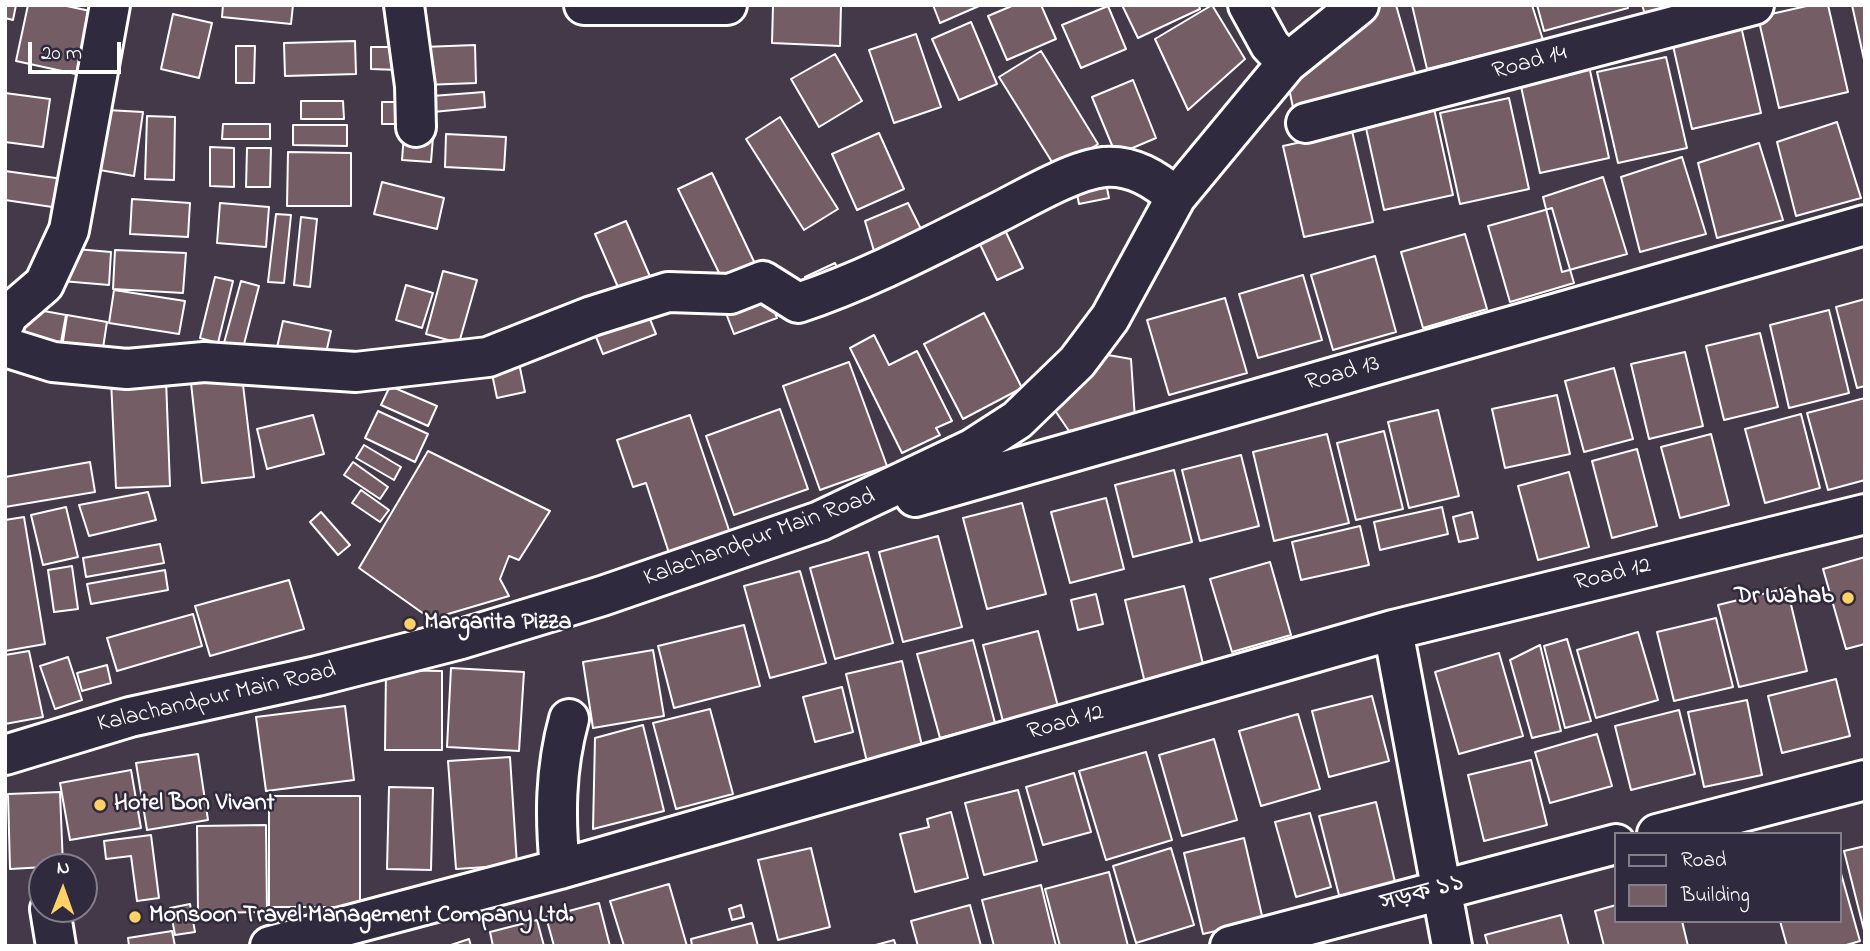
<!DOCTYPE html>
<meta charset="utf-8">
<style>
body{margin:0}
#map{position:relative;width:1870px;height:951px;overflow:hidden;background:#443949;font-family:"Indie Flower",sans-serif}
canvas{display:block}
.frame{position:absolute;inset:0;border:7px solid #fff;pointer-events:none}
.legend{position:absolute;left:1614px;top:832px;width:228px;height:91px;box-sizing:border-box;background:#2f2a3d;border:2px solid #827f8b;margin:0;padding:9px 12px;list-style:none;font-size:21px;color:#fff}
.legend li{display:flex;align-items:center;gap:14px;height:35px}
.legend b{width:35px;border:2px solid #827f8b}
.north{position:absolute;left:28px;top:853px;width:70px;height:70px;box-sizing:border-box;background:#2f2a3d;border:2px solid #827f8b;border-radius:50%;rotate:1deg;font-size:19px;font-weight:700;line-height:28px;text-align:center;color:#fff}
.north::after{content:'';display:block;margin:auto;width:24px;height:32px;background:#ffd166;clip-path:polygon(50% 0,100% 100%,50% 72%,0 100%)}
.scale{position:absolute;left:28px;top:42px;width:93px;height:32px;box-sizing:border-box;border:4px solid #fff;border-top:0;padding-left:9px;font-size:21px;line-height:24px;white-space:nowrap;color:#fff;-webkit-text-stroke:5px #2f2a3d;paint-order:stroke}
</style>
<div id="map">
<canvas width="1870" height="951"></canvas>
<div class="frame"></div>
<ul class="legend">
<li><b style="height:9px;background:#2f2a3d"></b>Road</li>
<li><b style="height:19px;background:#755d66"></b>Building</li>
</ul>
<div class="north">N</div>
<div class="scale">20 m</div>
</div>
<script>
const g = document.querySelector('canvas').getContext('2d');
g.lineJoin = 'round';
function fillPath(path, color) { g.fillStyle = color; g.fill(path, 'evenodd'); }
function trace(path, color, width, dash) { g.strokeStyle = color; g.lineWidth = width; g.lineCap = dash ? 'butt' : 'round'; g.setLineDash(dash || []); g.stroke(path); }
function label(font, color, halo, rows, align = 'center') {
  g.font = font + ' "Indie Flower","Noto Sans Bengali",sans-serif'; g.lineWidth = 5; g.setLineDash([]); g.textBaseline = 'middle'; g.strokeStyle = halo; g.fillStyle = color; for (const [text, x, y, turn = 0] of rows) {
    g.save(); g.translate(x, y); g.rotate((+turn || 0) * Math.PI / 180); g.textAlign = isNaN(turn) ? turn : align; if (halo) g.strokeText(text, 0, 0); g.fillText(text, 0, 0); g.restore();
  }
}
const building = new Path2D(`
 M5 5H16L13 20 5 18Z
 M28 5H62L95 12 85 76 16 61Z
 M223 5H293L291 24 222 17Z
 M773 5H841L840 46 772 43Z
 M933 5H979V6L940 23Z
 M1014 5H1041L1056 39 1007 60 988 16Z
 M1122 5H1199L1200 9 1138 38Z
 M1212 5 1245 59 1188 110 1155 39Z
 M1380 5H1396L1416 75 1297 126 1288 84Z
 M1412 5H1532L1543 40 1427 69Z
 M1537 5H1627L1628 8 1544 31Z
 M1642 5H1681L1645 14Z
 M1811 5H1828L1848 92 1779 108 1758 17Z
 M1852 5H1865V64Z
 M1108 6 1126 49 1081 68 1062 25Z
 M173 14 212 23 199 78 161 69Z
 M971 22 997 84 959 100 932 39Z
 M1740 22 1761 113 1692 129 1671 37Z
 M916 34 941 107 894 123 869 50Z
 M355 41 356 74 285 76 284 43Z
 M475 45 476 83 424 85 423 47Z
 M236 46H255L254 83H236Z
 M371 47H399V70L371 69Z
 M1041 51 1098 144 1057 170 999 77Z
 M835 54 862 101 819 127 791 79Z
 M1666 57 1687 148 1618 163 1597 72Z
 M1589 66 1609 158 1540 173 1520 82Z
 M1133 80 1156 138 1116 155 1092 97Z
 M484 92 485 107 433 112 432 96Z
 M5 93 50 99 43 147 5 142Z
 M1509 98 1529 189 1460 204 1440 113Z
 M301 101H343L344 119H301Z
 M382 102H411L410 124H382Z
 M1433 104 1453 195 1384 210 1364 119Z
 M107 110 143 112 134 176 94 169Z
 M147 116 175 117 174 180 145 179Z
 M780 117 838 209 804 230 746 139Z
 M1837 122 1861 198 1796 216 1777 142Z
 M223 124H270V139H222Z
 M293 125H347V146L293 145Z
 M1352 131 1373 222 1304 237 1283 146Z
 M879 133 904 189 857 210 832 154Z
 M404 134 433 137 431 162 402 160Z
 M446 134 506 137 504 170 445 167Z
 M1759 143 1783 220 1717 238 1698 163Z
 M210 147 234 148V187L210 186Z
 M247 148H271L270 187H246Z
 M288 152 351 153V206H287Z
 M1682 157 1706 234 1640 252 1621 177Z
 M5 171 63 179 59 208 5 200Z
 M712 173 758 270 725 285 678 189Z
 M1104 173 1109 198 1079 204 1074 180Z
 M1603 177 1627 254 1562 272 1543 197Z
 M382 182 444 198 437 229 374 214Z
 M132 199 190 203 188 237 130 234Z
 M220 203 269 207 266 247 217 243Z
 M908 203 921 229 874 251 865 221Z
 M1552 208 1574 283 1510 302 1488 226Z
 M276 214 291 215 284 283 268 282Z
 M301 217 317 219 310 287 294 285Z
 M626 221 655 288 624 301 595 234Z
 M1004 228 1023 268 997 280 978 240Z
 M1465 234 1487 309 1423 328 1401 252Z
 M64 248 111 252 109 285 62 281Z
 M115 250 186 253 183 293 113 289Z
 M1375 256 1396 332 1333 350 1311 275Z
 M835 263 841 276 810 289 805 277Z
 M443 271 477 280 459 343 426 334Z
 M1303 275 1322 340 1258 358 1239 294Z
 M215 277 233 281 218 343 200 338Z
 M241 281 259 286 243 348 224 343Z
 M406 285 433 293 422 328 396 320Z
 M765 288 777 318 734 334 722 303Z
 M114 290 185 301 179 334 109 323Z
 M1225 298 1247 373 1169 395 1147 320Z
 M1865 299V386L1857 388 1836 307Z
 M643 302 656 334 603 354 590 322Z
 M22 307 66 315 59 353 15 345Z
 M1829 310 1849 393 1789 408 1770 325Z
 M984 313 1022 388 963 419 924 344Z
 M67 315 107 322 101 361 61 354Z
 M283 321 331 331 324 362 276 352Z
 M1760 333 1778 407 1724 420 1706 346Z
 M874 335 889 365 917 351 952 421 936 428 940 435 902 453 850 348Z
 M1685 352 1703 426 1649 439 1631 364Z
 M1108 355 1131 359 1135 419 1069 431 1054 409Z
 M849 362 887 466 820 490 783 386Z
 M519 363 525 392 497 398 491 369Z
 M241 368 254 477 202 483 190 374Z
 M1614 368 1633 439 1584 452 1565 381Z
 M166 379 170 486 116 488 111 380Z
 M390 386 437 406 428 426 381 405Z
 M1557 395 1570 454 1505 468 1492 409Z
 M1865 398V480L1828 490 1807 413Z
 M780 409 808 489 734 515 706 436Z
 M1438 410 1459 496 1409 508 1388 422Z
 M378 411 428 434 415 462 365 438Z
 M1801 414 1820 488 1765 503 1745 429Z
 M313 415 324 454 267 469 257 429Z
 M690 415 730 533 669 553 646 483 633 487 617 440Z
 M1384 431 1403 509 1356 520 1337 443Z
 M1327 434 1349 523 1274 541 1253 452Z
 M1711 434 1729 505 1680 518 1661 447Z
 M364 445 401 467 394 480 356 458Z
 M1637 449 1657 526 1612 538 1592 461Z
 M428 451 550 511 519 560 509 556 500 579 509 596 431 619 359 568Z
 M1241 455 1259 526 1200 541 1182 470Z
 M90 462 95 492 5 507V477Z
 M353 462 388 487 380 499 344 475Z
 M1174 470 1192 542 1133 557 1115 485Z
 M1569 472 1589 547 1538 560 1518 486Z
 M361 490 389 510 380 522 352 503Z
 M148 492 156 520 89 536 79 505Z
 M1106 498 1124 569 1070 583 1051 512Z
 M1022 503 1046 594 987 609 963 518Z
 M66 507 78 557 43 565 31 515Z
 M1442 507 1448 534 1380 550 1374 522Z
 M321 512 350 545 338 555 310 522Z
 M1472 512 1478 538 1459 542 1453 517Z
 M24 517 45 644 5 651V520Z
 M1360 526 1369 565 1301 580 1292 542Z
 M938 536 962 627 903 642 879 552Z
 M160 544 164 563 86 577 83 558Z
 M868 552 893 643 835 659 810 568Z
 M1865 557V644L1846 649 1823 569Z
 M1270 562 1291 635 1232 652 1210 579Z
 M72 566 78 609 54 612 48 570Z
 M165 570 168 590 91 604 87 584Z
 M800 571 826 663 770 678 744 586Z
 M289 580 304 629 210 656 195 606Z
 M1184 586 1204 668 1145 683 1125 600Z
 M1787 588 1807 671 1739 687 1718 605Z
 M1096 594 1103 624 1078 630 1071 600Z
 M193 614 202 646 117 671 107 638Z
 M1716 618 1733 687 1674 701 1657 632Z
 M744 625 760 686 674 708 658 646Z
 M1038 631 1060 714 1005 729 983 645Z
 M1638 632 1658 700 1596 718 1577 650Z
 M1567 639 1591 721 1565 728 1544 646Z
 M973 640 995 723 940 738 917 654Z
 M1540 645 1561 731 1532 738 1510 660Z
 M653 650 664 716 593 728 583 662Z
 M29 651 43 717 5 724V655Z
 M1499 653 1523 736 1459 754 1435 672Z
 M68 657 82 700 55 709 40 666Z
 M902 661 923 750 867 762 846 674Z
 M107 665 111 683 82 691 77 673Z
 M451 668 524 672 519 751 447 747Z
 M386 670 442 671V750H385Z
 M1836 679 1850 736 1782 753 1768 696Z
 M842 687 853 732 815 742 803 697Z
 M1372 696 1389 761 1329 777 1312 711Z
 M1747 700 1762 775 1704 787 1688 712Z
 M345 706 354 780 266 791 256 717Z
 M710 709 733 794 676 809 653 723Z
 M1679 710 1695 774 1631 790 1615 726Z
 M1298 714 1320 789 1261 806 1239 731Z
 M643 725 664 811 593 829 595 738Z
 M1597 734 1612 786 1550 803 1535 752Z
 M1214 739 1237 820 1182 836 1159 755Z
 M1146 752 1172 840 1106 860 1079 771Z
 M198 754 208 820 147 830 136 763Z
 M510 757 517 865 456 869 448 761Z
 M1531 760 1547 825 1484 841 1468 775Z
 M131 770 141 828 70 840 60 783Z
 M1074 773 1091 832 1043 845 1026 787Z
 M389 787 433 788 431 870 387 869Z
 M1018 790 1037 861 984 875 965 803Z
 M60 792 63 866 10 869 8 794Z
 M269 796H360V907H269Z
 M1376 802 1396 886 1340 899 1319 816Z
 M951 812 968 878 915 892 900 834 929 827 927 819Z
 M1310 813 1331 887 1296 897 1275 822Z
 M266 825 267 912 198 913 197 826Z
 M151 835 159 898 137 901 131 856 106 859 104 841Z
 M1244 838 1263 920 1203 934 1184 853Z
 M1865 846V934L1844 851Z
 M811 848 830 927 778 940 758 860Z
 M1171 848 1194 925 1136 943 1113 866Z
 M1840 870 1860 941 1843 946H1787L1780 921H1840Z
 M1109 872 1128 946H1060L1045 889Z
 M669 884 687 946H624L610 901Z
 M1041 885 1056 946H994L982 900Z
 M599 903 610 946H554L546 917Z
 M190 904 195 932 175 935 170 908Z
 M741 905 744 917 732 920 729 909Z
 M970 905 981 946H918L911 921Z
 M1616 905V921H1682L1688 946H1604L1595 911Z
 M1561 915 1569 946H1488L1485 935Z
 M537 920 544 946H493L490 932Z
 M752 923 758 946H692L691 939Z
 M172 931 175 946H129L128 938Z
 M469 939 471 946H448Z
 M894 940 896 946H872Z`);
const minor = new Path2D(`
 M404 5 415 86 416 127
 M584 5H727
 M1248 5 1270 45 1287 63
 M1306 123 1754 5
 M5 322 8 315 44 284 69 230 110 5
 M5 347 53 362 127 369 204 362 356 372 488 357 592 316 668 292 730 294 763 281 798 303C867 280 931 246 997 213 1025 199 1073 170 1104 167 1133 165 1155 179 1176 197
 M915 497 1865 225
 M1393 630 1452 946
 M5 755 130 717 317 676 461 639 602 596 820 521 972 449 1017 420 1077 362 1110 318 1176 197 1287 63 1359 5
 M1657 834 1865 780
 M560 869C555 817 555 770 569 719
 M50 909 56 946
 M270 946 560 869 1393 630 1865 514
 M1230 946 1616 844`);
const markers = [
 [1848,598,7,"#ffd166"],
 [410,624,7,"#ffd166"],
 [100,805,7,"#ffd166"],
 [135,917,7,"#ffd166"]
];
const streetNames = [
 ["Road 14",1530,64,-15],
 ["Road 13",1343,375,-16],
 ["Kalachandpur Main Road",760,539,-20],
 ["Road 12",1613,576,-14],
 ["Kalachandpur Main Road",217,699,-13],
 ["Road 12",1066,724,-16],
 ["সড়ক ১১",1423,895,-15]
];
const poiNames = [
 ["Dr Wahab",1834,598,"right"],
 ["Margarita Pizza",424,624],
 ["Hotel Bon Vivant",114,805],
 ["Monsoon Travel Management Company Ltd.",149,917]
];
fillPath(building, '#755d66');
trace(building, '#fff', 2);
trace(minor, '#fff', 44);
trace(minor, '#2f2a3d', 38);
for (const [x, y, r, color] of markers) { const dot = new Path2D(); dot.arc(x, y, r, 0, 2 * Math.PI); g.fillStyle = color; g.fill(dot); trace(dot, '#2f2a3d', 2.5); }
label('24px', '#fff', '#2f2a3d', streetNames);
label('bold 24px', '#fff', '#2f2a3d', poiNames, 'left');
</script>
